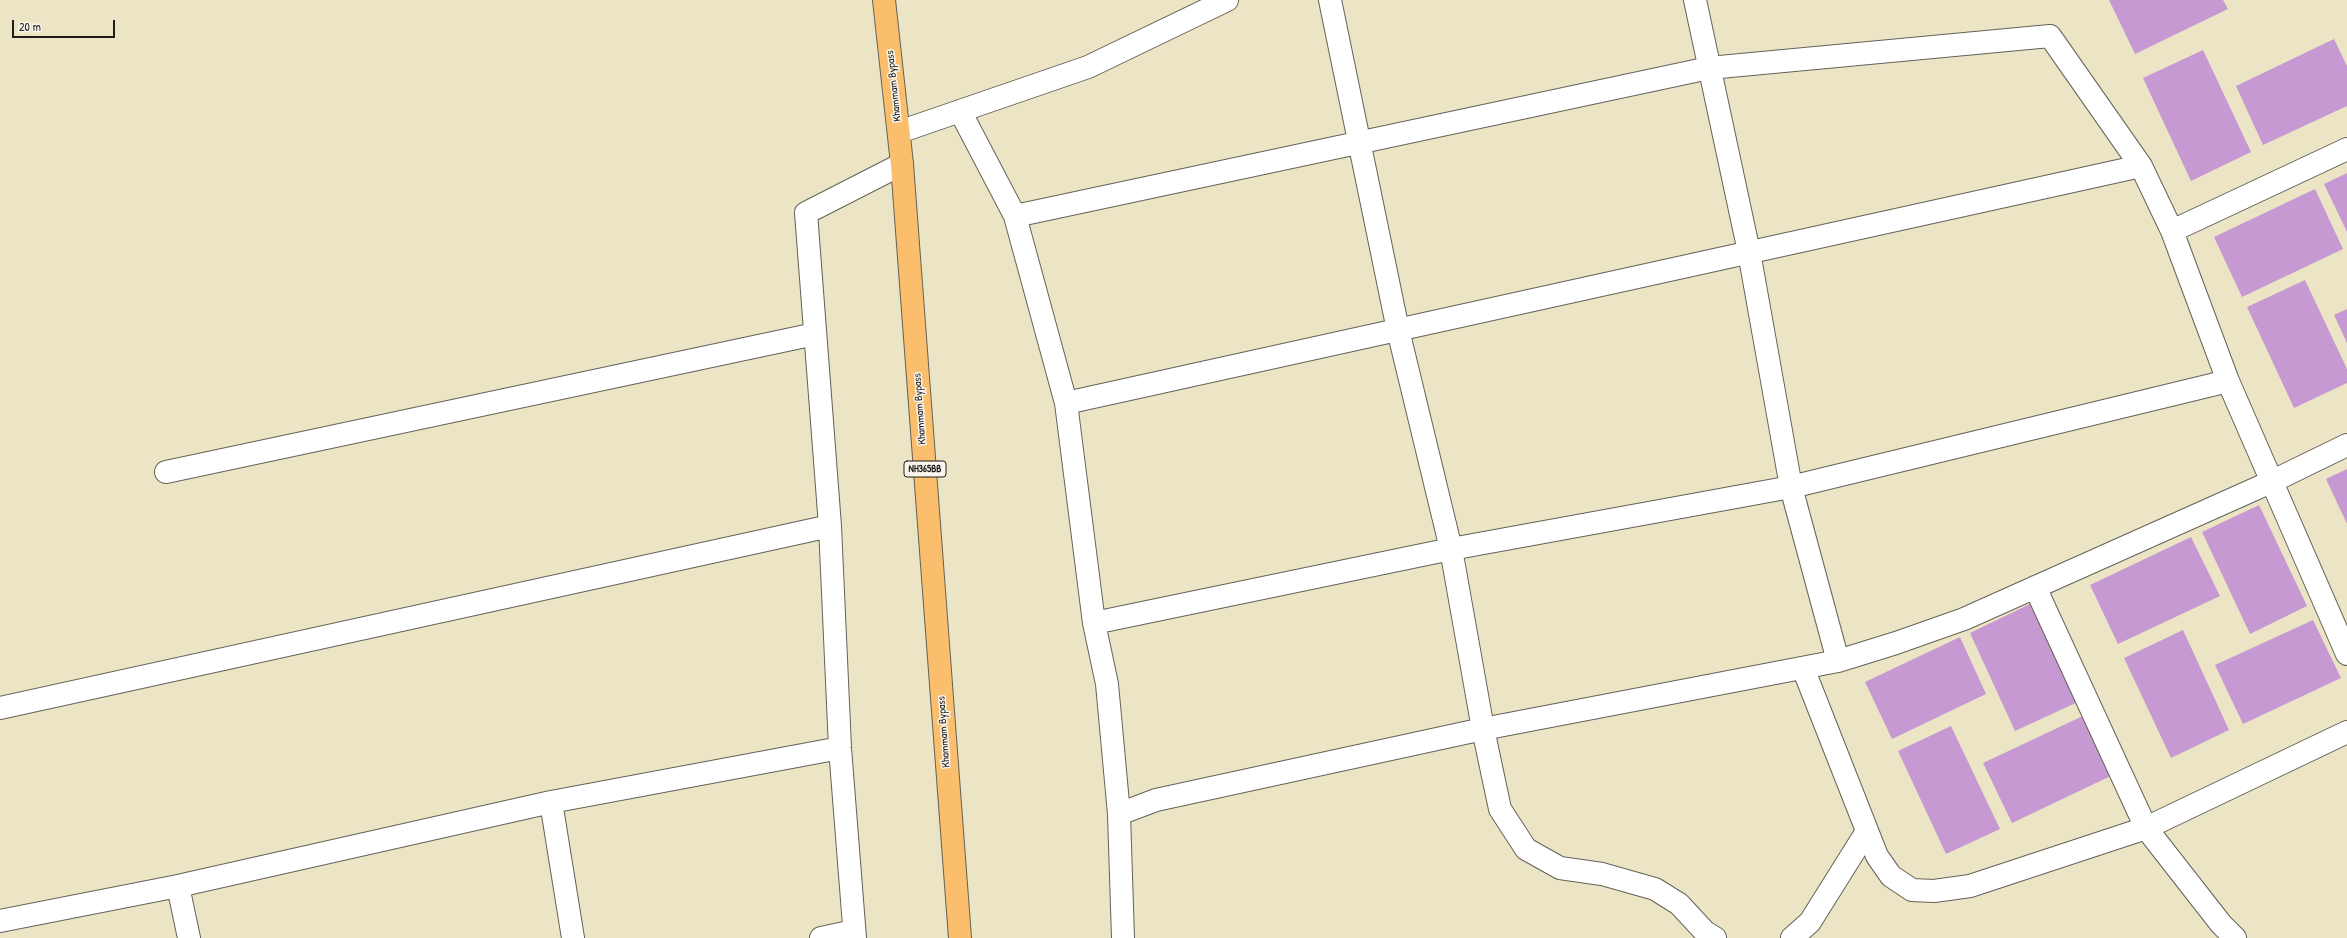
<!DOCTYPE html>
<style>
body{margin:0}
#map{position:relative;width:2347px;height:938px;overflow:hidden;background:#ebe5c6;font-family:"Patrick Hand",sans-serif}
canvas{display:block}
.scale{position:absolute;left:12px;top:20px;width:103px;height:18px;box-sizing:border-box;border:2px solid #1c1c1c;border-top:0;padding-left:5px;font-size:12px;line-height:14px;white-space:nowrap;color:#1c1c1c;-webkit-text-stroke:3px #fbf7ec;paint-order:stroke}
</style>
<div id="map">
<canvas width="2347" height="938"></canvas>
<div class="scale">20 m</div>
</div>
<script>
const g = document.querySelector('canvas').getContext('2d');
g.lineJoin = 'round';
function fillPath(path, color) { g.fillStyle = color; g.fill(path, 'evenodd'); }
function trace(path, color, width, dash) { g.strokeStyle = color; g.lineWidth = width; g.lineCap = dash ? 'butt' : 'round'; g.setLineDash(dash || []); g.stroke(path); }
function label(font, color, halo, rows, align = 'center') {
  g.font = font + ' "Patrick Hand",sans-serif'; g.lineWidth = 3; g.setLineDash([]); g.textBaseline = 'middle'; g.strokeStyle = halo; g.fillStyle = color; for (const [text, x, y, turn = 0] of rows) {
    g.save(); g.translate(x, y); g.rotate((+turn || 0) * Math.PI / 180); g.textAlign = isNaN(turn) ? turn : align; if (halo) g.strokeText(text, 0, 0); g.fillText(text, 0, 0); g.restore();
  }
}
const building = new Path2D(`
 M2109 0H2223L2228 9 2135 54Z
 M2334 39 2347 66V106L2263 145 2236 86Z
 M2203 50 2251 152 2191 181 2143 78Z
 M2347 173V232L2324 184Z
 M2315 189 2343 249 2242 297 2214 237Z
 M2305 280 2347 369V383L2294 408 2247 307Z
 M2347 309V343L2334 315Z
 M2347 469V524L2326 479Z
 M2259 505 2307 606 2250 634 2202 532Z
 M2191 537 2220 596 2118 644 2090 585Z
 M2034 602 2080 701 2015 731 1970 633Z
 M2313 620 2341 678 2243 724 2215 665Z
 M2183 630 2229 730 2171 758 2124 658Z
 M1960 637 1986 694 1892 739 1865 682Z
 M2087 714 2115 774 2012 823 1983 763Z
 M1951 726 2000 829 1946 854 1898 751Z`);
const minor = new Path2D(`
 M1330 0 1398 330 1451 549 1483 729 1500 809 1526 849 1560 868 1602 874 1655 889 1679 904 1705 932 1715 938
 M1695 0 1749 252 1791 487 1838 661
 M960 111 1015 216 1066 403 1094 623 1107 684 1119 814 1123 938
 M899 132 1088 67 1227 0
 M1015 216 1709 68 2050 36 2141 166 2172 231 2228 381 2347 654
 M2172 231 2347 149
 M1066 403 2141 166
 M166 472 815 334
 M2035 587 2146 828 2221 924 2235 938
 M1094 623 1451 549 1791 487 2228 381
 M1803 668 1877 856 1891 876 1912 890 1934 891 1970 886 2146 828 2347 732
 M0 708 830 526
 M551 802 573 938
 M1119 814 1156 800 1483 729 1838 661 1896 643 1964 619 2273 481 2347 445
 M178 886 189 938
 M0 921 178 886 551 802 840 748
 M821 938 854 931
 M855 938 840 748 830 526 806 213 902 164
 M1792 938 1810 922 1867 831`);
const trunk = new Path2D(`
 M884 0 902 164 960 938`);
const shields = [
 [925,469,42]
];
const shieldNames = [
 ["NH365BB",925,469]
];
const streetNames = [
 ["Khammam Bypass",894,86,-96],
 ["Khammam Bypass",920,409,-94],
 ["Khammam Bypass",944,732,-94]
];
fillPath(building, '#c699d3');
trace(minor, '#646258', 24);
trace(trunk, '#646258', 24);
trace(minor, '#fff', 22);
trace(trunk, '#fabe6d', 22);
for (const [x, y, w] of shields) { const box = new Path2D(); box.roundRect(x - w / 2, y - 8, w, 16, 3); g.fillStyle = '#fbf7ec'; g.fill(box); trace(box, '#1c1c1c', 1); }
label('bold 10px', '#1c1c1c', null, shieldNames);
label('11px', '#1c1c1c', '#fbf7ec', streetNames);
</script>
